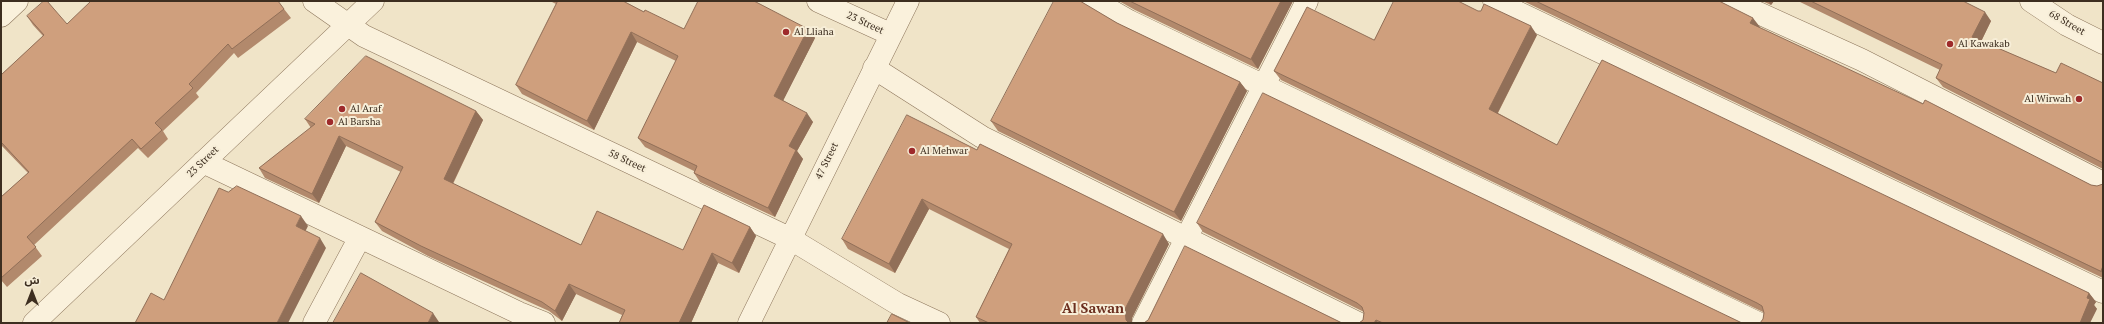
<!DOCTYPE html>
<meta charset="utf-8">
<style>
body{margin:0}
#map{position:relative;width:2104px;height:324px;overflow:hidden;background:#f0e4c8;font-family:"PT Serif","Noto Sans Arabic",serif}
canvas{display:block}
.frame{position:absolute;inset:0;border:2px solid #3d2e20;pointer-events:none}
.north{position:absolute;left:12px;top:272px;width:40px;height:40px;-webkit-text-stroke:3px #f7eed8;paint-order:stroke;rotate:0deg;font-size:11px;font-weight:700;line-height:16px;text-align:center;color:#3d2e20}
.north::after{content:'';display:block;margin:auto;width:14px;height:18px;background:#3d2e20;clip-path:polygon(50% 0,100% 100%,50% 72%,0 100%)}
</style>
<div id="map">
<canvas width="2104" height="324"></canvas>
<div class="frame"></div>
<div class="north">ش</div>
</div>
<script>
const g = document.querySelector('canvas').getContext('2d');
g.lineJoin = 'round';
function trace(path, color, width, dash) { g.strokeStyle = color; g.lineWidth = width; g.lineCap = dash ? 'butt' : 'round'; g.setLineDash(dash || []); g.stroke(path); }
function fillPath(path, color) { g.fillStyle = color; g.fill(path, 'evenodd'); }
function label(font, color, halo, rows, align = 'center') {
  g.font = font + ' "PT Serif",serif'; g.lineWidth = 4; g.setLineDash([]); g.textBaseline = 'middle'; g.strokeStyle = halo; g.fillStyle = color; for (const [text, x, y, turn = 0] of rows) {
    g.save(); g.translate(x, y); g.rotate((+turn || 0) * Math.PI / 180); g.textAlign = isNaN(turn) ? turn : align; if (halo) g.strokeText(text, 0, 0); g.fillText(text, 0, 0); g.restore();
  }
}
const minor = new Path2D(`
 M314 1 364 36 789 238 898 304 939 323
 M818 1 890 34
 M1094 1 1129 21 1758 323
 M1494 1 2103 292
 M1732 1 1862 60 2103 183
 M2031 1 2067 25 2103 43
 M1 16 17 1
 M874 68 982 137 1358 323
 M203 162 519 313 544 323
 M34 323 373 1
 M314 323 360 237
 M749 323 908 1
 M1143 323 1307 1`);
const wall = new Path2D(`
 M550 1H623L644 12 684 29H808L815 38 783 100 813 122 797 151 803 159 775 217 700 182 694 173V171L645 147 638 138 676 61 637 42 594 130 522 94 516 85 556 4Z
 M1082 1V3L1117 23 1240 82 1247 91 1181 221 998 131 991 121Z
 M1119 1H1293L1258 69 1135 10Z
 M1523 1H1720L1759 28 2091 185 2097 186 2103 184V278Z
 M1762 1H1774L1771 5Z
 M1798 1H1963L1991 21 1981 41 2056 73 2103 83V169L1943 87 1936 78 1940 70Z
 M284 9 291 18 238 58 234 53 196 93 199 97 163 131 168 139 148 158 138 148 34 245 42 256 7 287 1 280V197L28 173 1 145V75L43 36 33 25 27 16 67 24Z
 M1478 11 1537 35 1498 113 1557 145 2089 293 2096 302 2094 305 2097 309 1763 319 1764 313 1763 312 1281 80 1274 71 1374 40Z
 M476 111 483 120 453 184 581 245 683 250 750 227 756 236 739 273 718 263 691 323H619L622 315 576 294 562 321 549 311 428 256 382 231 375 222 401 172 346 146 319 203 265 178 259 168 311 128 305 119Z
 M977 150 1169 244 1132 318V323H980L976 317 1009 249 929 209 895 273 848 249 842 239Z
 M1197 223 1742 323H1359L1363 320 1364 313V312L1203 232Z`);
const shadedWall = new Path2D(`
 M1281 1H1293L1258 69 1251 59Z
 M1768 1H1774L1771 5Z
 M1985 12 1991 21 1979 46 1972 37Z
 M1753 18 1760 27 1757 33 1750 23Z
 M1531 26 1537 35 1495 118 1489 109Z
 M808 29 815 38 781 105 774 96Z
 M631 32 637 42 594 130 587 121Z
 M1240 82 1247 91 1181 221 1174 212Z
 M476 111 483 120 450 189 444 179Z
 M807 113 813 122 797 151 803 159 775 217 768 208 789 146Z
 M339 136 346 146 319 203 312 194Z
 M922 199 929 209 895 273 889 264Z
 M301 216 308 226 303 236 296 226Z
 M750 227 756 236 739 273 732 263Z
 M1163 234 1169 244 1132 318V323H1128L1126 320 1125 309Z
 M320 238 326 248 288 323H277Z
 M712 253 718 263 691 323H679Z
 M2103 266V274L2101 271Z
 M569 284 576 294 562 321 555 311Z
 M2089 293 2096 302 2094 305 2097 309 2090 323H2080L2087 298Z
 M433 313 439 322V323H428Z
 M1376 320 1378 323H1374Z`);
const building = new Path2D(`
 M44 1H47L67 24 91 1H278L284 9 232 49 228 44 189 84 193 88 155 123 162 130 141 149 132 139 27 237 36 247 1 278V197L29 172 1 142V75L44 35 27 16Z
 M558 1H623L644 12 645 10 684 29 698 1H754L808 29 774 96 807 113 789 146 796 150 768 208 694 173 697 166 638 138 678 56 631 32 587 121 516 85Z
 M1054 1H1080L1117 23 1240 82 1174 212 991 121Z
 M1130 1H1281L1251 59Z
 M1394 1H1458L1478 11H1481L1484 4 1531 26 1489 109 1557 145 1602 60 2089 293 2087 298 2090 299 2080 323H1760L1763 319 1764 313 1762 306 1757 303 1274 71 1307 7 1374 40Z
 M1536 1H1719L1753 18 1750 23 1923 104 1925 100 2091 185 2097 186 2103 184V266L2101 271Z
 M1811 1H1963L1985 12 1972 37 2056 73 2061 63 2103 83V163L1936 78 1942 65Z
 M366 56 476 111 444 179 581 245 597 211 683 250 704 205 750 227 732 263 712 253 679 323H619L625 310 569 284 555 311 542 302 421 246 375 222 403 167 339 136 312 194 259 168 315 124 305 119Z
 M1263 93 1742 323H1383L1376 320 1374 323H1359L1363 320 1364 313 1362 307 1357 303 1197 223Z
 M907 115 977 150 980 144 1163 234 1125 309 1126 320 1129 323H989L976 317 1012 244 922 199 889 264 842 239Z
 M237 186 301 216 296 226 320 238 277 323H135L151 293 164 300 219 188 228 192Z
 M1185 246 1342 323H1144L1148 320Z
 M361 273 433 313 428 323H333Z
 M892 314 910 323H887Z`);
const markers = [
 [786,32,4,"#9e2a2b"],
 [1950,44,4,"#9e2a2b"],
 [2079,99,4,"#9e2a2b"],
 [342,109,4,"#9e2a2b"],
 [330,122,4,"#9e2a2b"],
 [912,151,4,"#9e2a2b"]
];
const streetNames = [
 ["23 Street",865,23,25],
 ["68 Street",2067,23,30],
 ["58 Street",627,161,25],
 ["47 Street",827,161,-64],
 ["23 Street",203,162,-44]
];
const poiNames = [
 ["Al Lliaha",794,32],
 ["Al Kawakab",1958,44],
 ["Al Wirwah",2071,99,"right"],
 ["Al Araf",350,109],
 ["Al Barsha",338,122],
 ["Al Mehwar",920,151]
];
const districtNames = [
 ["Al Sawan",1093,309]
];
trace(minor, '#8d765c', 23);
trace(minor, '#faf1dc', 22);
fillPath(wall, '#b2896c');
fillPath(shadedWall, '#916f58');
fillPath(building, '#cf9f7d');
trace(building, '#916f58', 1);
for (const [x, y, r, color] of markers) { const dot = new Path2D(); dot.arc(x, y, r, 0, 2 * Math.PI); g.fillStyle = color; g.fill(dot); trace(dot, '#f7eed8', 1.5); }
label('10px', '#3d2e20', '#f7eed8', streetNames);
label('10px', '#3d2e20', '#f7eed8', poiNames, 'left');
label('bold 14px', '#6b2e1e', '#f7eed8', districtNames);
</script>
